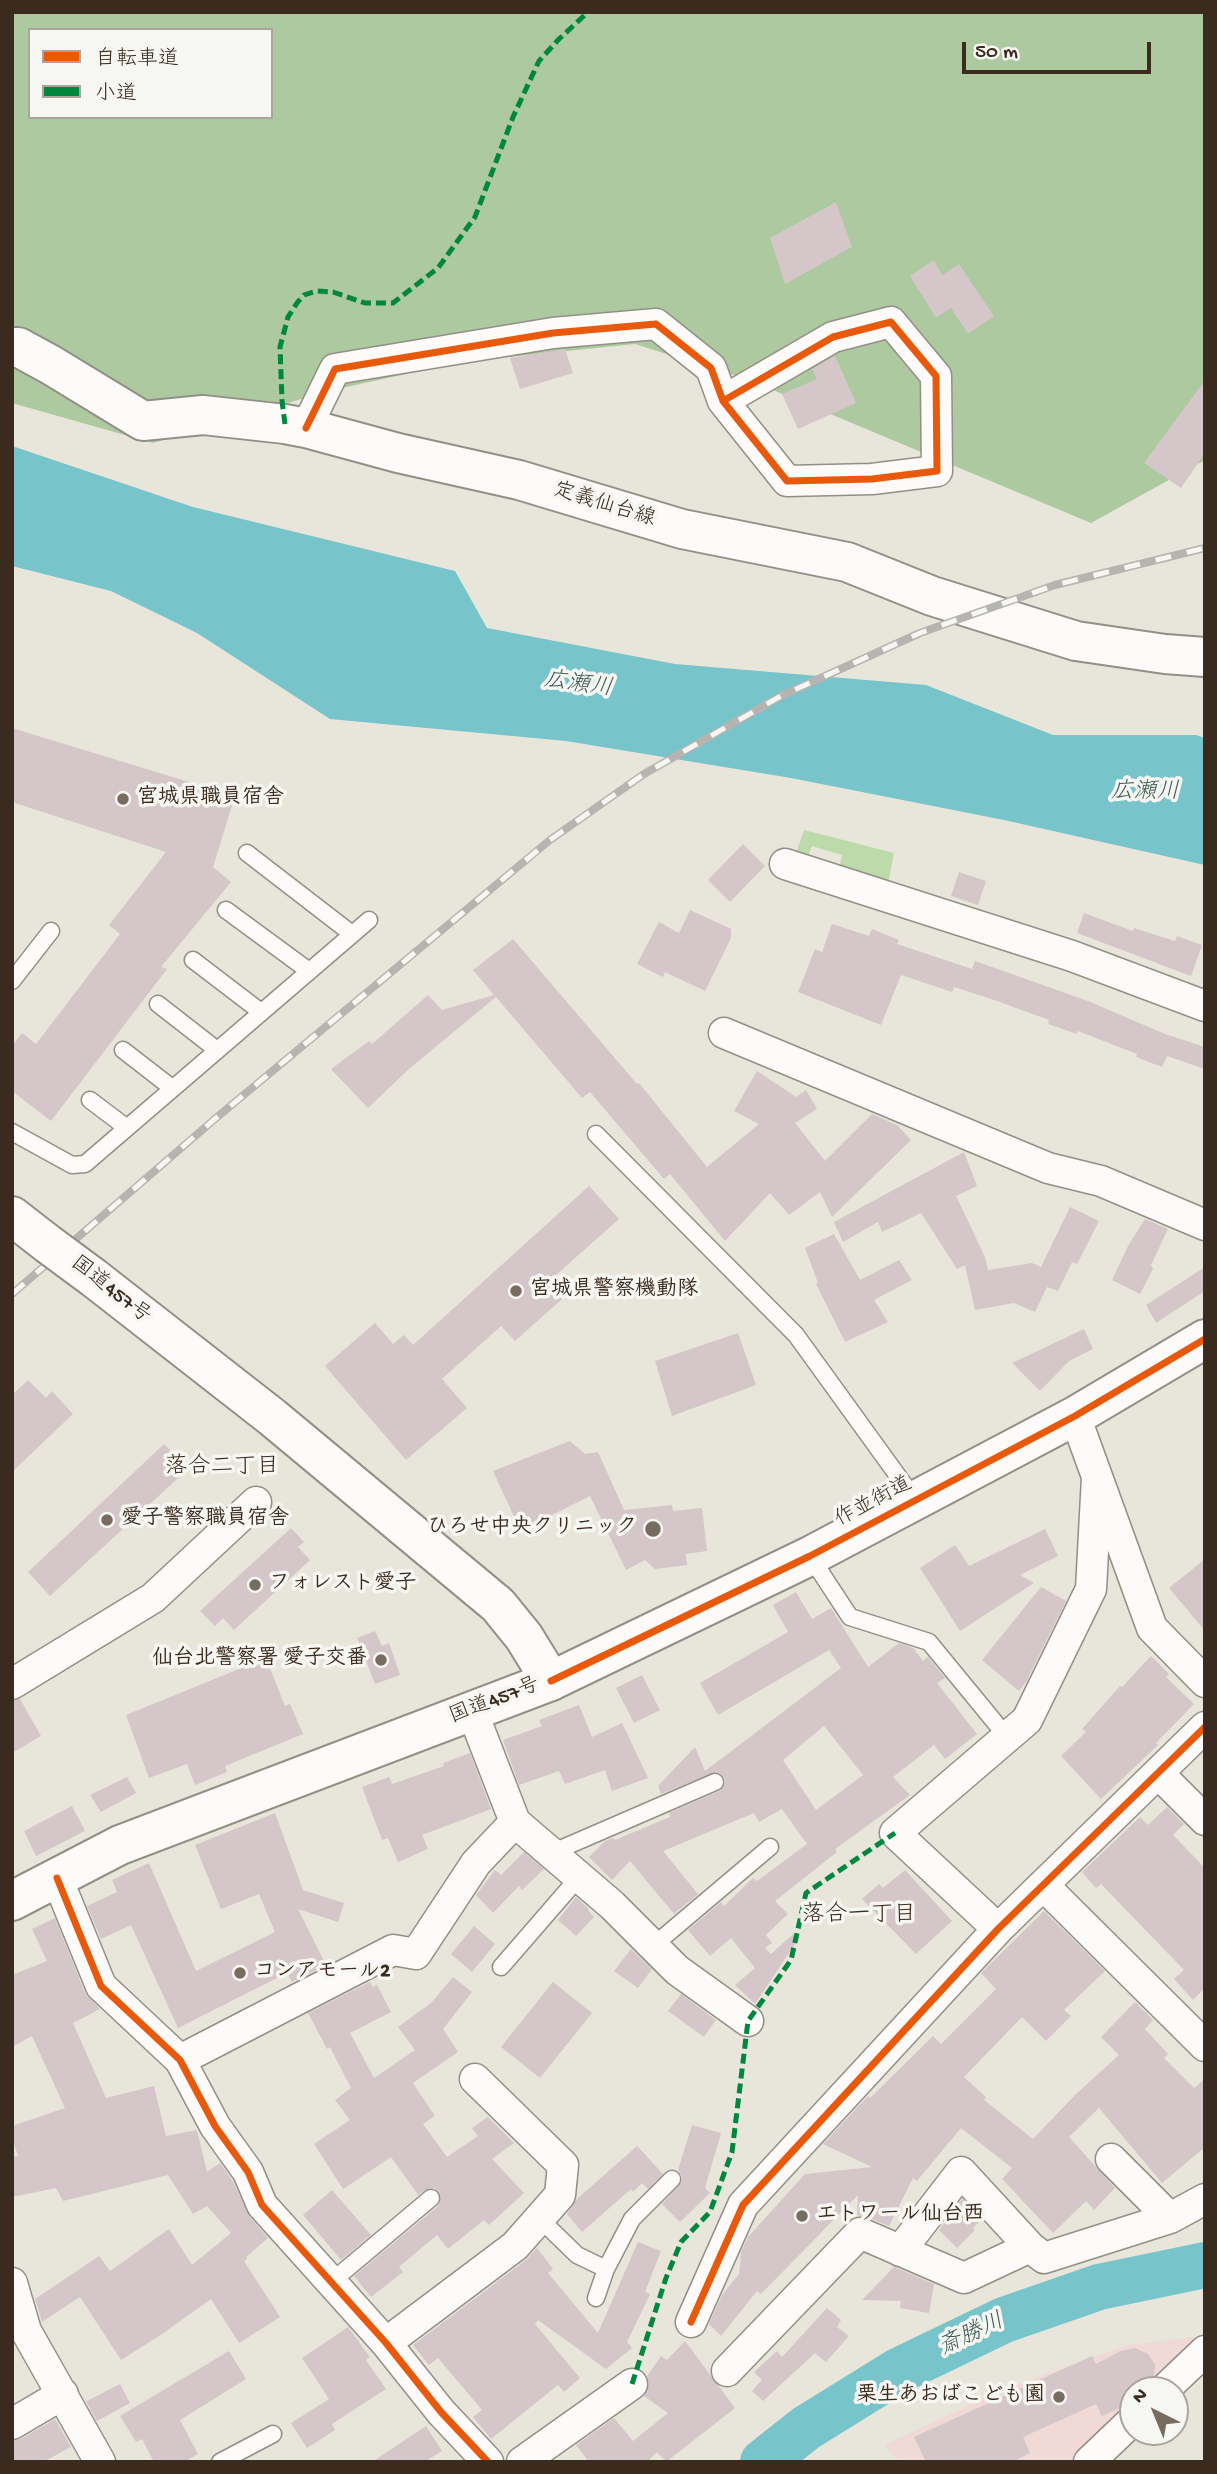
<!DOCTYPE html>
<meta charset="utf-8">
<style>
body{margin:0}
#map{position:relative;width:1217px;height:2474px;overflow:hidden;background:#e8e6da;font-family:"Gochi Hand","Klee One",sans-serif}
canvas{display:block}
.frame{position:absolute;inset:0;border:14px solid #3b2a1e;pointer-events:none}
.legend{position:absolute;left:28px;top:28px;width:245px;height:91px;box-sizing:border-box;background:#f6f6f2;border:2px solid #aba49d;margin:0;padding:9px 12px;list-style:none;font-size:21px;color:#3b2a1e}
.legend li{display:flex;align-items:center;gap:14px;height:35px}
.legend b{width:35px;border:2px solid #aba49d}
.north{position:absolute;left:1119px;top:2376px;width:70px;height:70px;box-sizing:border-box;background:#f6f6f2;border:2px solid #aba49d;border-radius:50%;rotate:317deg;font-size:19px;font-weight:700;line-height:28px;text-align:center;color:#3b2a1e}
.north::after{content:'';display:block;margin:auto;width:24px;height:32px;background:#786c60;clip-path:polygon(50% 0,100% 100%,50% 72%,0 100%)}
.scale{position:absolute;left:962px;top:42px;width:189px;height:32px;box-sizing:border-box;border:4px solid #3b2a1e;border-top:0;padding-left:9px;font-size:21px;line-height:24px;white-space:nowrap;color:#3b2a1e;-webkit-text-stroke:5px #f6f6f2;paint-order:stroke}
</style>
<div id="map">
<canvas width="1217" height="2474"></canvas>
<div class="frame"></div>
<ul class="legend">
<li><b style="height:9px;background:#e8590c"></b>自転車道</li>
<li><b style="height:9px;background:#00873e"></b>小道</li>
</ul>
<div class="north">N</div>
<div class="scale">50 m</div>
</div>
<script>
const g = document.querySelector('canvas').getContext('2d');
g.lineJoin = 'round';
function fillPath(path, color) { g.fillStyle = color; g.fill(path, 'evenodd'); }
function trace(path, color, width, dash) { g.strokeStyle = color; g.lineWidth = width; g.lineCap = dash ? 'butt' : 'round'; g.setLineDash(dash || []); g.stroke(path); }
function label(font, color, halo, rows, align = 'center') {
  g.font = font + ' "Gochi Hand","Klee One",sans-serif'; g.lineWidth = 7; g.setLineDash([]); g.textBaseline = 'middle'; g.strokeStyle = halo; g.fillStyle = color; for (const [text, x, y, turn = 0] of rows) {
    g.save(); g.translate(x, y); g.rotate((+turn || 0) * Math.PI / 180); g.textAlign = isNaN(turn) ? turn : align; if (halo) g.strokeText(text, 0, 0); g.fillText(text, 0, 0); g.restore();
  }
}
const built = new Path2D(`
 M1193 2337 1198 2342 1148 2390H1133V2405L1074 2462H900L884 2445 1002 2390 1127 2345Z`);
const green = new Path2D(`
 M804 830 894 853 887 889 839 870 842 855 812 846 805 863 794 859Z`);
const forest = new Path2D(`
 M12 12H1205V460L1091 523 749 380 635 344 461 362 328 391 153 443 12 403ZM30 30H271V117H30Z`);
const water = new Path2D(`
 M12 446 193 507 455 571 487 628 675 664 926 685 1053 735H1196L1205 738V865L1004 820 791 778 566 741 330 719 197 633 111 591 12 566Z`);
const river = new Path2D(`
 M763 2462 806 2428 898 2371 1004 2320 1099 2287 1205 2265`);
const building = new Path2D(`
 M836 202 852 247 785 284 770 238Z
 M934 260 942 275 959 264 994 316 968 334 951 308 936 318 910 276Z
 M565 349 573 373 520 389 510 358Z
 M835 356 856 403 798 429 782 394 817 379 812 369Z
 M1205 380V453L1181 488 1144 463Z
 M12 728 235 796 213 867 231 882 161 967 167 969 51 1121 12 1091V1046L22 1033 36 1044 120 934 109 925 166 852 12 802Z
 M743 844 765 866 730 902 708 880Z
 M959 872 986 881 978 905 951 896Z
 M690 910 731 929V938L705 991 665 972 663 977 637 964 659 922 679 933Z
 M1084 913 1133 931 1134 928 1175 941 1177 936 1202 945 1191 976 1077 933Z
 M832 924 869 936 872 929 899 940 897 944 972 969 975 961 1088 1001 1165 1034 1205 1047V1069L1167 1056 1162 1067 1136 1057 1137 1054 1078 1031 1077 1034 1048 1024 1049 1020 997 1001 954 987 952 992 901 975 881 1025 798 992 815 949 822 952Z
 M513 939 637 1084 639 1083 707 1167 759 1124 734 1111 757 1071 796 1097 806 1090 817 1109 795 1123 825 1161 872 1114 897 1125 911 1140 832 1217 820 1192 789 1215 770 1193 725 1241 670 1174 664 1179 590 1092 582 1098 496 997 410 1068 368 1108 331 1069 369 1041 372 1044 428 995 442 1010 494 995 473 970Z
 M964 1152 977 1186 956 1196 985 1257 988 1270 1032 1263 1041 1267 1070 1207 1099 1221 1077 1264 1072 1262 1058 1291 1047 1287 1035 1312 1014 1303 975 1310 965 1265 957 1269 921 1213 882 1232 878 1222 843 1242 834 1222Z
 M589 1186 619 1219 548 1282 562 1299 515 1341 501 1326 442 1379 467 1408 406 1460 325 1366 375 1323 393 1344 404 1335 413 1345Z
 M1145 1219 1168 1229 1151 1265 1153 1269 1140 1294 1112 1280 1128 1246Z
 M834 1234 860 1280 899 1260 912 1280 874 1300 888 1322 845 1342 816 1284 818 1283 805 1248Z
 M1205 1267V1291L1156 1323 1146 1305Z
 M1084 1329 1093 1349 1069 1361 1040 1391 1012 1363Z
 M738 1333 756 1385 672 1416 655 1361Z
 M28 1380 46 1398 52 1391 73 1414 12 1472V1395Z
 M570 1441 585 1454 598 1452 624 1510 672 1505 673 1511 702 1508 707 1551 686 1554 687 1565 655 1569 645 1560 626 1570 590 1496 534 1524 516 1521 493 1471Z
 M164 1444 188 1469 50 1596 28 1572Z
 M291 1528 304 1542 298 1547 310 1560 234 1630 223 1618 215 1626 200 1611Z
 M1045 1529 1058 1556 1020 1575 1034 1583 960 1631 920 1568 955 1545 969 1566Z
 M1205 1559V1631L1169 1588Z
 M1041 1587 1066 1601 1026 1682 1019 1691 982 1660Z
 M796 1592 812 1619 831 1608 868 1667 899 1643 913 1648 923 1661 928 1657 945 1678 937 1683 977 1734 945 1759 934 1745 893 1777 910 1795 835 1849 837 1852 775 1901 788 1914 766 1935 772 1943 765 1948 771 1954 793 1934 799 1938 755 2004 735 1985 755 1968 731 1938 710 1956 688 1930 721 1902 724 1906 753 1878 757 1881 807 1844 782 1809 759 1822 754 1813 663 1851 698 1894 674 1914 630 1861 612 1880 589 1857 605 1841 613 1838 615 1840 670 1817 669 1813 720 1791 725 1784V1778L716 1772 661 1794 658 1786 695 1747 705 1771 841 1668 829 1650 718 1715 700 1683 788 1632 773 1605ZM824 1726 863 1775 816 1810 783 1760Z
 M375 1631 382 1646 389 1643 400 1675 375 1684 357 1638Z
 M1151 1656 1169 1674 1166 1677 1194 1704 1156 1743 1158 1745 1101 1799 1061 1756 1086 1732 1082 1729 1120 1686 1122 1687Z
 M266 1658 285 1706 290 1704 303 1734 225 1766 227 1772 195 1785 187 1764 149 1778 126 1715Z
 M642 1675 660 1710 634 1723 616 1688Z
 M20 1699 41 1736 12 1753V1701Z
 M579 1705 592 1737 622 1723 648 1778 612 1791 605 1770 565 1784 559 1771 519 1785 503 1740 542 1726 539 1720Z
 M470 1753 491 1809 422 1835 428 1849 398 1862 388 1838 382 1840 362 1787 389 1777 392 1784 444 1766 443 1763Z
 M127 1777 136 1793 101 1812 90 1795Z
 M72 1806 85 1831 36 1856 24 1831Z
 M1167 1807 1184 1824 1173 1835 1205 1868V1991L1203 1990 1193 2000 1174 1979 1184 1970 1101 1884 1096 1888 1082 1872 1140 1817 1148 1825Z
 M275 1813 303 1890 344 1903 338 1922 298 1909 326 1965 292 1982 287 1973 178 2028 131 1925 101 1939 87 1906 117 1892 112 1880 149 1863 196 1971 275 1932 259 1894 221 1909 195 1845Z
 M524 1852 544 1869 522 1890 519 1886 493 1913 476 1895 495 1870 501 1875Z
 M905 1870 952 1921 916 1954 862 1899 879 1884 883 1888Z
 M576 1897 589 1909 588 1910 594 1917 576 1936 558 1920Z
 M1044 1911 1105 1971 1064 2010 1071 2016 1046 2041 1022 2017 964 2077 986 2097 984 2100 1033 2139 1075 2095 1119 2055 1101 2037 1135 2002 1153 2020 1145 2029 1168 2054 1164 2058 1194 2088 1205 2079V2147L1162 2183 1099 2108 1069 2137 1115 2188 1094 2210 1086 2201 1053 2233 1002 2179 1012 2168 961 2128 917 2181 913 2178 889 2226 867 2217 857 2215 858 2195 761 2294 757 2291 721 2336 709 2324 722 2295 739 2274 741 2252 748 2237 805 2174 872 2167 823 2144 868 2096 870 2098 933 2036 941 2044 996 1989 981 1973Z
 M55 1918 85 1993 100 2009 73 2023 106 2098 154 2086 166 2136 197 2130 207 2172 220 2163 233 2181 249 2216 268 2238 246 2257 247 2259 244 2261 280 2317 239 2343 211 2299 162 2334 121 2360 80 2297 42 2322 35 2299 99 2256 110 2271 169 2229 192 2265 231 2233 207 2206 193 2214 168 2175 63 2201 56 2188 12 2197V2157L18 2156 12 2137V2126L65 2108 32 2036 12 2047V1975L47 1961 32 1929Z
 M474 1926 495 1944 472 1972 451 1954Z
 M631 1949 652 1969 638 1988 614 1971Z
 M453 1977 472 1992 443 2029 458 2052 413 2083 435 2116 423 2124 447 2157 478 2136 472 2128 488 2117 514 2143 492 2159 524 2193 489 2225 484 2220 448 2249 437 2235 399 2267 403 2272 371 2297 354 2276 438 2206 441 2196 435 2188H430L418 2195 391 2157 343 2189 314 2144 350 2120 335 2100 351 2088 330 2047 327 2049 308 2013 370 1982 373 1987 377 1985 391 2012 350 2033 374 2078 415 2050 398 2027 431 2003Z
 M553 1982 592 2013 540 2078 501 2047Z
 M681 1994 716 2020 704 2037 668 2011Z
 M692 2125 721 2133 705 2188 710 2193 680 2222 662 2204 682 2182V2176L678 2170Z
 M637 2146 663 2174 648 2189 642 2183 633 2192 631 2189 582 2232 567 2214 577 2199Z
 M332 2190 371 2235 341 2260 303 2215Z
 M962 2199 981 2220 973 2228 975 2230 957 2248 939 2230Z
 M638 2242 661 2251 645 2292 650 2294 627 2342 632 2348 606 2369 538 2320 535 2324 580 2378 564 2392 558 2385 491 2439 473 2417 482 2410 438 2358 429 2365 413 2345 526 2260 537 2248 553 2269 548 2273 598 2333Z
 M894 2267 934 2284 929 2313 900 2308 901 2301 862 2300Z
 M827 2308 841 2320 837 2327 849 2336 826 2362 815 2353 763 2401 752 2391 762 2380 754 2372 777 2351 782 2357Z
 M348 2327 370 2357 366 2360 386 2389 332 2424 335 2430 307 2448 291 2423 329 2399 302 2358Z
 M685 2341 735 2408 666 2462 657 2452 649 2460 650 2462H589L576 2445 614 2418 633 2441 668 2413 644 2396 649 2383 647 2376 661 2356 667 2360Z
 M1135 2348 1148 2354 1155 2365 1154 2375 1147 2387 1128 2392V2404L1102 2416 1096 2404 1023 2437 1030 2453 1012 2462H926L914 2437 1092 2356 1096 2364 1121 2351Z
 M229 2351 246 2379 180 2420 198 2454 184 2462H154L142 2439 136 2442 120 2416Z
 M120 2384 130 2403 97 2421 84 2398 87 2401Z
 M55 2419 71 2447 43 2462H12V2441L21 2439Z
 M426 2426 442 2451 424 2462H372Z`);
const service = new Path2D(`
 M247 853 352 934
 M226 910 309 971
 M193 960 261 1012
 M12 981 51 931
 M158 1004 217 1050
 M123 1050 172 1088
 M90 1100 127 1128
 M12 1132 72 1165 85 1164 369 920
 M596 1134 796 1335 916 1501
 M810 1556 850 1617 929 1642 1007 1737
 M551 1853 715 1782
 M653 1946 770 1847
 M501 1967 579 1877
 M539 2218 577 2255 606 2269
 M331 2282 431 2198
 M596 2298 606 2269 632 2219 672 2179
 M220 2462 273 2434`);
const minor = new Path2D(`
 M306 428 335 369 553 333 656 324 711 368 723 401 787 481 872 479 937 471 936 376 891 322 833 337 723 401
 M785 864 1072 956 1205 1006
 M724 1033 1048 1168 1101 1181 1205 1225
 M1075 1416 1152 1628 1205 1682
 M12 1684 153 1598 256 1502
 M472 1711 515 1822 612 1905 677 1970 748 2021
 M1158 1773 1205 1820
 M57 1878 101 1986 180 2060 215 2126 248 2172 262 2205 386 2343 441 2412 488 2462
 M1043 1885 1205 2046
 M998 1929 895 1833 1027 1720 1091 1589 1097 1477
 M180 2060 393 1950 416 1954 476 1863 515 1822
 M1111 2159 1170 2218
 M900 2251 961 2172 1030 2247
 M12 2283 26 2331 100 2462
 M691 2322 743 2205 998 1929 1205 1727
 M386 2343 515 2246 560 2195 563 2165 475 2079
 M727 2371 860 2233 964 2278 1030 2247 1044 2258 1170 2218 1205 2199
 M1164 2390 1205 2351
 M12 2424 63 2394
 M522 2462 632 2384
 M1089 2462 1133 2420`);
const tertiary = new Path2D(`
 M551 1681 810 1556 1075 1416 1205 1339`);
const primary = new Path2D(`
 M12 347H18L51 365 143 421 203 415 285 424 306 428 398 453 519 480 682 529 847 562 932 596 1076 641 1165 654 1205 657`);
const trunk = new Path2D(`
 M12 1216 48 1244
 M12 1901 120 1845 551 1681 524 1637 498 1605 272 1417 94 1278`);
const rail = new Path2D(`
 M12 1294 216 1118 550 840 644 774 781 696 920 633 1055 585 1205 548`);
const trunkBridge = new Path2D(`
 M48 1244 94 1278`);
const quiet = new Path2D(`
 M285 424 282 401 280 347 288 317 297 303 304 295 316 291 333 292 365 303H393L438 268 475 217 513 117 539 61 559 39 588 12
 M632 2384 666 2278 681 2242 710 2212 732 2152 748 2021 791 1960 806 1893 895 1833`);
const cycleway = new Path2D(`
 M306 428 335 369 553 333 656 324 711 368 723 401 787 481 872 479 937 471 936 376 891 322 833 337 723 401
 M551 1681 810 1556 1075 1416 1205 1339
 M57 1878 101 1986 180 2060 215 2126 248 2172 262 2205 386 2343 441 2412 488 2462
 M691 2322 743 2205 998 1929 1205 1727`);
const markers = [
 [123,799,7,"#786c60"],
 [516,1291,7,"#786c60"],
 [107,1520,7,"#786c60"],
 [653,1529,9,"#786c60"],
 [255,1585,7,"#786c60"],
 [381,1660,7,"#786c60"],
 [240,1973,7,"#786c60"],
 [802,2216,7,"#786c60"],
 [1059,2397,7,"#786c60"]
];
const streetNames = [
 ["定義仙台線",604,506,17],
 ["国道457号",110,1291,38],
 ["作並街道",874,1503,-28],
 ["国道457号",495,1702,-21]
];
const poiNames = [
 ["宮城県職員宿舎",137,799],
 ["宮城県警察機動隊",530,1291],
 ["愛子警察職員宿舎",121,1520],
 ["ひろせ中央クリニック",637,1529,"right"],
 ["フォレスト愛子",269,1585],
 ["仙台北警察署 愛子交番",367,1660,"right"],
 ["コンアモール2",254,1973],
 ["エトワール仙台西",816,2216],
 ["栗生あおばこども園",1045,2397,"right"]
];
const waterNames = [
 ["広瀬川",578,686,8],
 ["広瀬川",1145,793],
 ["斎勝川",972,2336,-25]
];
const neighbourhoodNames = [
 ["落合二丁目",222,1468],
 ["落合一丁目",859,1916]
];
fillPath(built, '#f0d9d7');
fillPath(green, '#bcdaaa');
fillPath(forest, '#acc9a0');
fillPath(water, '#77c4ca');
trace(river, '#77c4ca', 46);
fillPath(building, '#d4c6c9');
trace(service, '#938f86', 19);
trace(minor, '#938f86', 33);
trace(tertiary, '#938f86', 42);
trace(primary, '#938f86', 42);
trace(trunk, '#938f86', 42);
trace(service, '#fcfbf9', 16);
trace(minor, '#fcfbf9', 30);
trace(tertiary, '#fcfbf9', 38);
trace(primary, '#fcfbf9', 38);
trace(trunk, '#fcfbf9', 38);
trace(rail, '#b6b4b0', 8);
trace(rail, '#f6f6f2', 5, [16]);
trace(trunkBridge, '#938f86', 42, []);
trace(trunkBridge, '#fcfbf9', 38);
trace(quiet, '#00873e', 5, [10, 5]);
trace(cycleway, '#e8590c', 7);
for (const [x, y, r, color] of markers) { const dot = new Path2D(); dot.arc(x, y, r, 0, 2 * Math.PI); g.fillStyle = color; g.fill(dot); trace(dot, '#f6f6f2', 2.5); }
label('21px', '#3b2a1e', '#f6f6f2', streetNames);
label('bold 21px', '#3b2a1e', '#f6f6f2', poiNames, 'left');
label('italic 23px', '#3f5b58', '#f6f6f2', waterNames);
label('23px', '#3b2a1e', '#f6f6f2', neighbourhoodNames);
</script>
